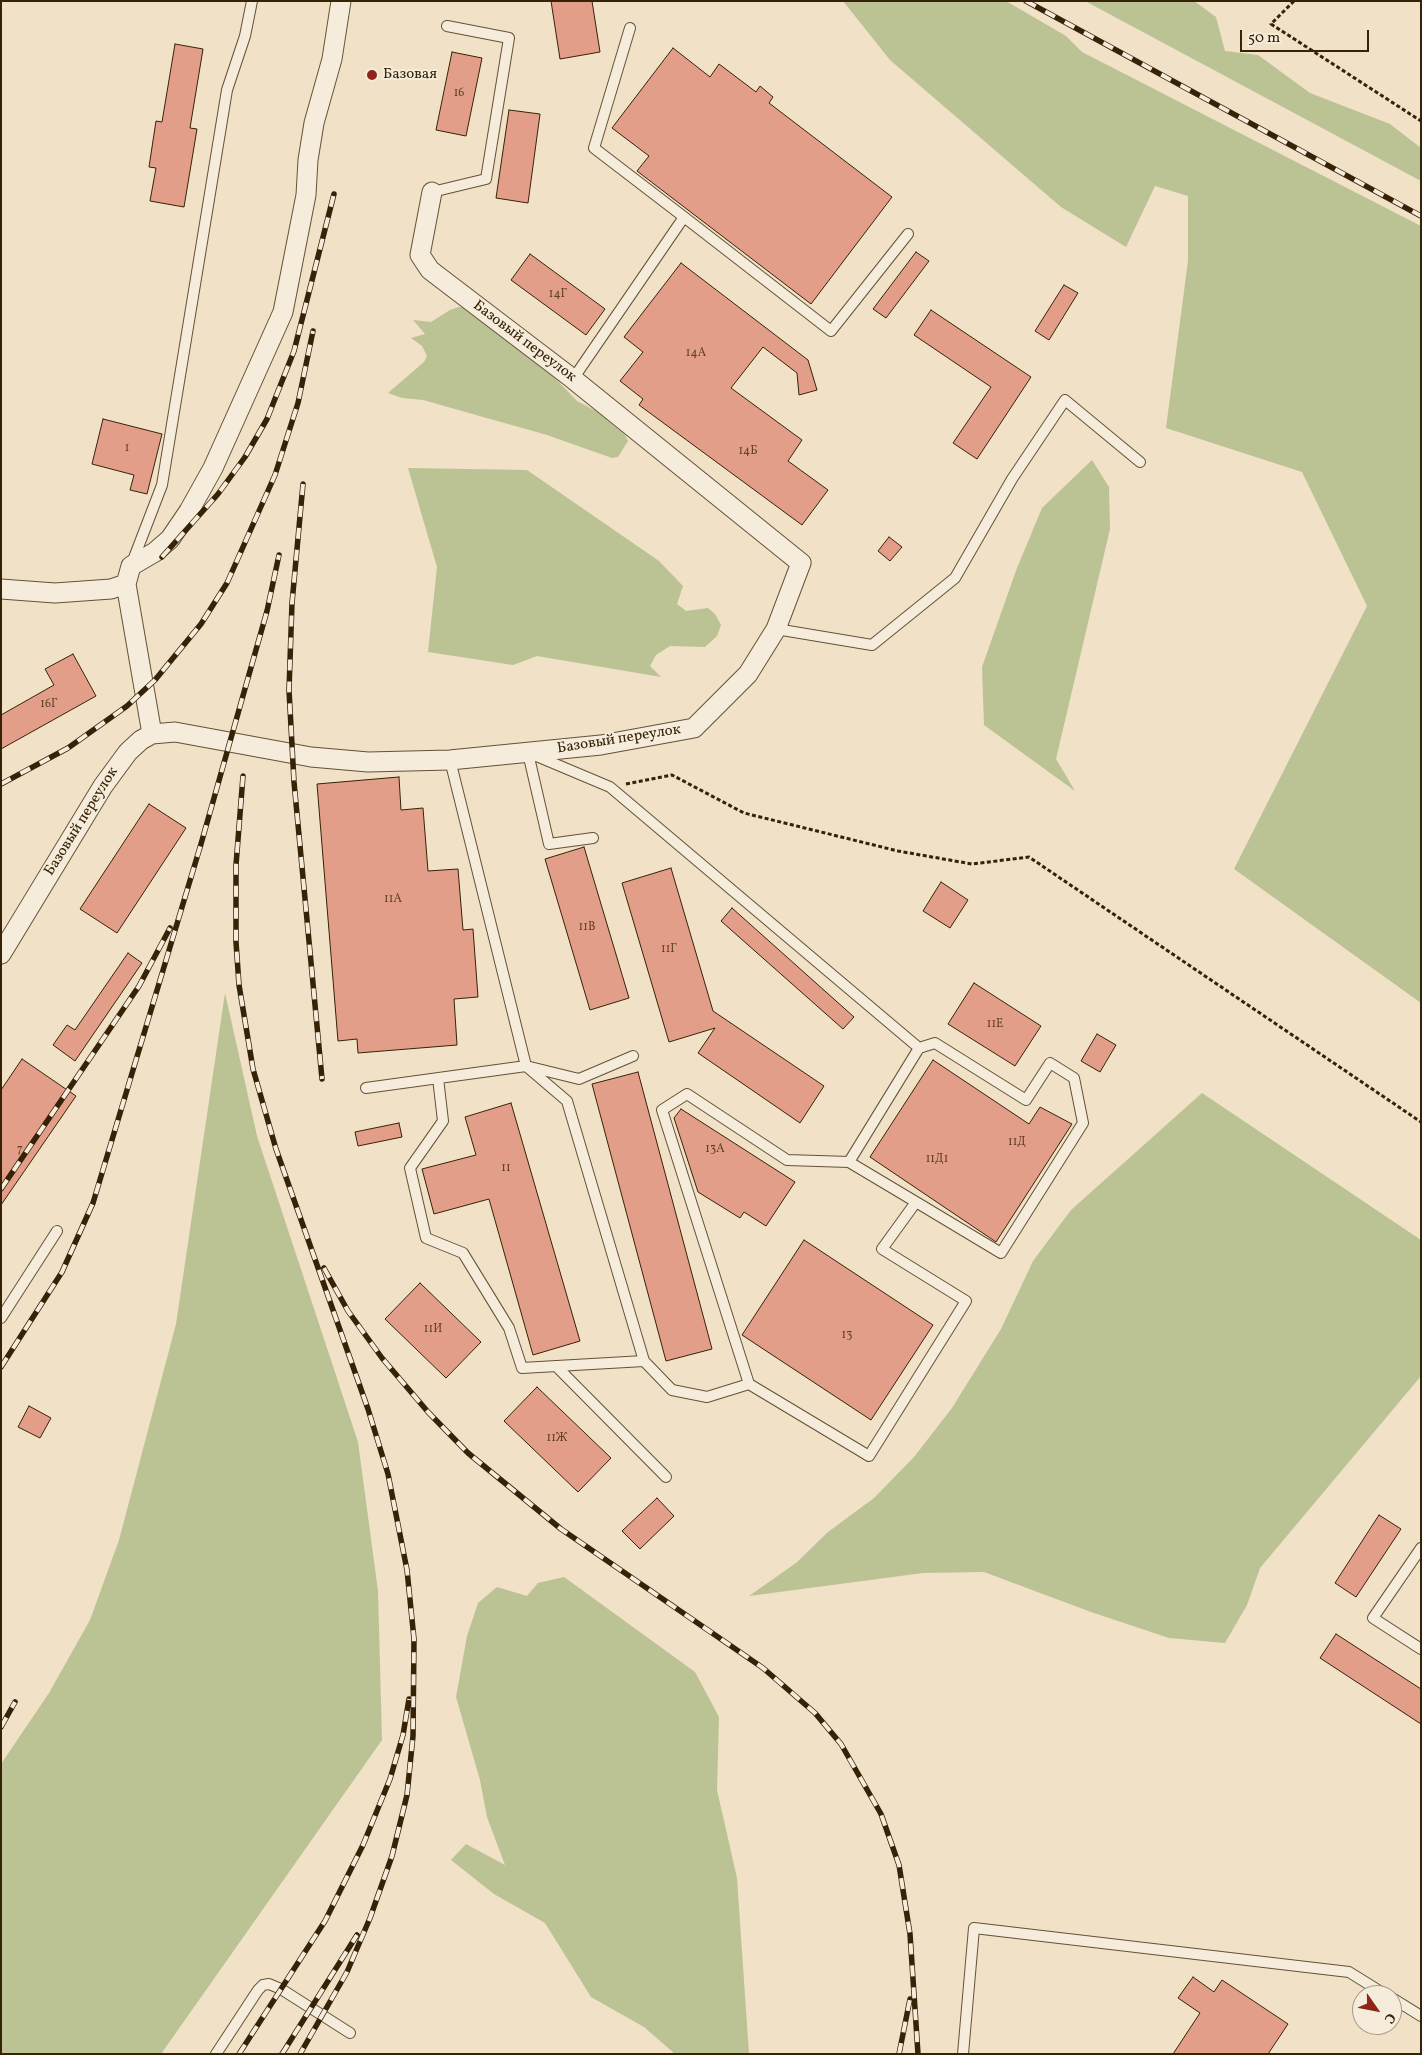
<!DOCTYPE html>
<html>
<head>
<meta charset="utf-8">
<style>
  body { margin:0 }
  #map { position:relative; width:1422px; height:2055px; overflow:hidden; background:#f0e1c7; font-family:Vollkorn,serif }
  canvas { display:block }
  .frame { position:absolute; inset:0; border:2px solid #362206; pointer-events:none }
  .north { position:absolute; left:1352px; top:1985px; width:50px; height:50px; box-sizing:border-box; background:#f5ecdb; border:1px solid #a99b86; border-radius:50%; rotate:123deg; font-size:14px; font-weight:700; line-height:20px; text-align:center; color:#362206 }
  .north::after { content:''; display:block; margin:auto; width:18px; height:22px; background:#8f2418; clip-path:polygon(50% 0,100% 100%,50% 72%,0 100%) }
  .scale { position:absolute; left:1240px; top:30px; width:129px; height:22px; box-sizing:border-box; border:2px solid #362206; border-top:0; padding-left:6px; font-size:15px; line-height:18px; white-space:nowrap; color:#362206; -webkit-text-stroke:4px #f5ecdb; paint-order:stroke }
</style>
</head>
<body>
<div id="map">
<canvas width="1422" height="2055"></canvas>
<div class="frame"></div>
<div class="north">С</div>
<div class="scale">50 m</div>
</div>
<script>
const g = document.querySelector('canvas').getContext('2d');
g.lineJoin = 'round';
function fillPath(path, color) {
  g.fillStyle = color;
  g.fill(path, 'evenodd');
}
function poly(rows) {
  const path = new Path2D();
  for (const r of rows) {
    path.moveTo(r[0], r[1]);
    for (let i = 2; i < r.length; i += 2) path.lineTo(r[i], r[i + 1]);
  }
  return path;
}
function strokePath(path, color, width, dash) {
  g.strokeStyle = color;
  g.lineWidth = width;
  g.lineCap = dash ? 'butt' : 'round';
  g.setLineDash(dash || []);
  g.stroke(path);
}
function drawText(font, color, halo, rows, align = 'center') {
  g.font = font + ' Vollkorn,serif';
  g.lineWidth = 4;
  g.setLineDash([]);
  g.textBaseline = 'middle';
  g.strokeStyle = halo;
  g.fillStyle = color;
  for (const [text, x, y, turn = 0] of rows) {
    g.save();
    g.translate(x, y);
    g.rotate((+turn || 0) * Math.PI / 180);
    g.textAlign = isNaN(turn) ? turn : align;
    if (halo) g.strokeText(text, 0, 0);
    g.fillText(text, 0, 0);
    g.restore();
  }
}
const green = poly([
  [843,1,1006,1,1066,36,1082,52,1421,226,1421,1003,1234,869,1367,606,1302,472,1166,428,1188,261,1188,196,1155,186,1126,247,1061,207,890,60],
  [1085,1,1194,1,1216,17,1225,51,1258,55,1310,93,1390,124,1421,148,1421,181],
  [459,307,467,307,554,377,577,401,596,411,625,435,628,441,618,457,612,458,547,435,423,400,402,398,388,393,424,362,427,356,422,346,411,338,425,334,413,320,431,322,450,310],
  [1092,460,1109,487,1110,529,1056,759,1075,791,984,725,982,667,1017,568,1042,508],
  [408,468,527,470,659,561,683,586,677,604,686,611,708,608,715,614,721,625,717,636,705,647,670,646,656,655,650,666,661,677,537,656,513,665,428,652,437,567],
  [225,993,257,1136,358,1442,378,1591,382,1740,161,2054,1,2054,1,1764,49,1693,90,1620,119,1540,176,1324],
  [1202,1093,1421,1240,1421,1376,1260,1568,1247,1605,1225,1643,1169,1638,1091,1612,984,1572,923,1573,749,1596,796,1563,828,1532,874,1498,914,1457,952,1408,1001,1329,1033,1261,1071,1210],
  [564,1577,695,1672,719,1717,717,1790,737,1878,749,2054,675,2054,644,2027,591,1997,545,1923,494,1894,451,1860,466,1844,505,1865,487,1817,480,1780,456,1697,467,1636,478,1603,497,1587,527,1596,538,1583]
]);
const building = poly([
  [551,1,592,1,600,52,560,59,551,1],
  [175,44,203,49,190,128,197,129,184,207,150,201,156,168,149,167,156,121,162,122,175,44],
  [673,48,710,77,719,64,756,92,760,86,773,97,769,103,892,197,811,304,637,171,649,156,612,128,673,48],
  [452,52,482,58,466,136,436,130,452,52],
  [509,110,540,114,528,203,496,198,509,110],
  [916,252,929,261,886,318,873,309,916,252],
  [530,254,605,309,586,335,511,280,530,254],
  [681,263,808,360,817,390,799,395,797,373,763,347,731,388,802,440,788,461,828,490,802,525,639,405,643,399,620,381,643,352,624,337,681,263],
  [1064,285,1078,293,1049,340,1035,331,1064,285],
  [931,310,1031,377,977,459,953,443,991,387,914,335,931,310],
  [103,419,162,434,147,494,130,490,134,475,92,464,103,419],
  [889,537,902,547,890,561,878,551,889,537],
  [73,654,96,696,1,749,1,715,54,685,45,669,73,654],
  [399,777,401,810,423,808,428,871,458,869,463,930,473,929,478,997,454,999,457,1045,358,1053,357,1039,338,1041,317,784,399,777],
  [149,804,186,828,117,933,80,909,149,804],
  [584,847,629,998,590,1010,545,859,584,847],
  [671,868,713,1011,824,1086,800,1123,698,1053,715,1028,669,1042,622,883,671,868],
  [941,882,968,900,950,928,923,911,941,882],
  [732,908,854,1017,843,1029,721,921,732,908],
  [128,953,142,963,75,1061,53,1045,67,1025,75,1030,128,953],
  [974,983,1041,1026,1015,1066,948,1024,974,983],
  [1097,1034,1116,1045,1100,1072,1081,1061,1097,1034],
  [22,1059,76,1096,1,1205,1,1090,22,1059],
  [933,1060,1029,1124,1040,1107,1072,1124,996,1242,870,1157,933,1060],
  [638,1072,712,1349,666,1361,592,1084,638,1072],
  [511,1103,580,1341,533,1355,489,1199,434,1214,422,1169,476,1155,465,1117,511,1103],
  [681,1109,795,1182,766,1226,744,1212,740,1218,698,1192,674,1118,681,1109],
  [399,1123,402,1137,358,1146,355,1132,399,1123],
  [804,1240,933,1325,871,1420,742,1335,804,1240],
  [420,1283,481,1342,446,1378,385,1319,420,1283],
  [537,1387,611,1458,578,1492,504,1421,537,1387],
  [29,1406,51,1418,40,1438,18,1427,29,1406],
  [657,1498,674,1516,640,1549,622,1531,657,1498],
  [1379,1515,1401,1529,1356,1597,1335,1583,1379,1515],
  [1336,1634,1421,1689,1421,1724,1320,1658,1336,1634],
  [1193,1977,1214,1992,1222,1980,1288,2024,1268,2054,1173,2054,1200,2013,1178,1998,1193,1977]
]);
const path = poly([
  [1294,1,1271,24,1421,121],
  [626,784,672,775,744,813,898,851,972,864,1029,857,1421,1122]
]);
const service = poly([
  [630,28,594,148,684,217],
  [432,192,486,179,509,38,447,26],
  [573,379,684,217,831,331,908,234],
  [132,563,162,485,227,90,245,36,252,1],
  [776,629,872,645,955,578,1012,479,1065,400,1140,462],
  [528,753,549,844,593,838],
  [534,755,610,787,919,1048,849,1162],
  [438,1078,443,1121,410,1168,426,1238,463,1253,509,1328,522,1368,644,1361,567,1101,526,1066,450,760],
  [366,1088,526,1066,579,1079,633,1056],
  [916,1202,1001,1253,1083,1123,1074,1078,1050,1063,1026,1100,935,1043,919,1048],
  [1,1318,57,1231],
  [644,1361,672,1390,707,1397,749,1384,869,1456,966,1301,882,1249,916,1202,849,1162,787,1160,687,1094,662,1110,749,1384],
  [556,1366,666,1477],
  [1421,1548,1373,1618,1421,1649],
  [1392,1998,1421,2016],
  [216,2054,258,1990,263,1985,269,1984,281,1989,350,2033],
  [963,2054,974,1928,1349,1972,1386,1995]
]);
const minor = poly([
  [1,589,55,593,111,589,126,584],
  [152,734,126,584,131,566,155,552,170,539,189,511,213,468,283,312,306,195,308,160,314,123,332,59,341,1],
  [1,954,103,786,128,752,141,740,152,734,175,732,311,757,368,762,450,760,601,745,694,728,748,674,776,629,801,563,573,379,430,270,420,255,432,192]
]);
const rail = poly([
  [1026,1,1421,216],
  [303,484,292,603,289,690,294,782,322,1079],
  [162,557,218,494,245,457,267,419,294,351,334,194],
  [243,776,236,865,236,942,239,985,253,1069,276,1149,368,1409,388,1474,407,1570,414,1639,413,1736,407,1795,392,1856,370,1918,347,1972,300,2054],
  [1,784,68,748,127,706,155,680,201,624,227,583,275,475,298,403,313,331],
  [1,1189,139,986,170,928],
  [324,1268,348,1311,382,1358,428,1412,468,1453,561,1529,763,1668,815,1713,841,1744,881,1814,899,1865,910,1934,918,2054],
  [1,1367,62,1272,93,1203,201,844,267,611,279,555],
  [1,1727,15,1702],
  [239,2054,325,1921,363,1845,390,1779,403,1735,409,1699],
  [282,2054,357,1935],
  [899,2054,910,1999]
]);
const markers = [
  [372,75,6,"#8f2418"]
];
const numberNames = [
  ["16",459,94],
  ["14Г",558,295],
  ["14А",696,354],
  ["1",127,449],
  ["14Б",748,452],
  ["16Г",49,705],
  ["11А",393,900],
  ["11В",587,928],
  ["11Г",669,950],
  ["11Е",995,1025],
  ["11Д",1017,1143],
  ["7",20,1150],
  ["13А",715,1150],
  ["11Д1",937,1160],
  ["11",506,1169],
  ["11И",433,1330],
  ["13",847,1336],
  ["11Ж",557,1439]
];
const poiNames = [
  ["Базовая",383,75]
];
const streetNames = [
  ["Базовый переулок",524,342,37],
  ["Базовый переулок",619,740,-9],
  ["Базовый переулок",82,822,-58]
];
fillPath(green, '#bbc294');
fillPath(building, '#e39e89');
strokePath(building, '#362206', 1);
strokePath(service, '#645236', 12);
strokePath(minor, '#645236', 21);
strokePath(path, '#362206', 3, [4, 2.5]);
strokePath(service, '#f5ecdb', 10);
strokePath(minor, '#f5ecdb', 19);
strokePath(rail, '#362206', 5.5);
strokePath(rail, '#f5ecdb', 4, [11]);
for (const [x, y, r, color] of markers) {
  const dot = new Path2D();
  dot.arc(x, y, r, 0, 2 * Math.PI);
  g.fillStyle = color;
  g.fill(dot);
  strokePath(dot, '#f5ecdb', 2);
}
drawText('12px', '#614127', null, numberNames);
drawText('15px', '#362206', '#f5ecdb', poiNames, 'left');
drawText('15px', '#362206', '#f5ecdb', streetNames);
</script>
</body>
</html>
